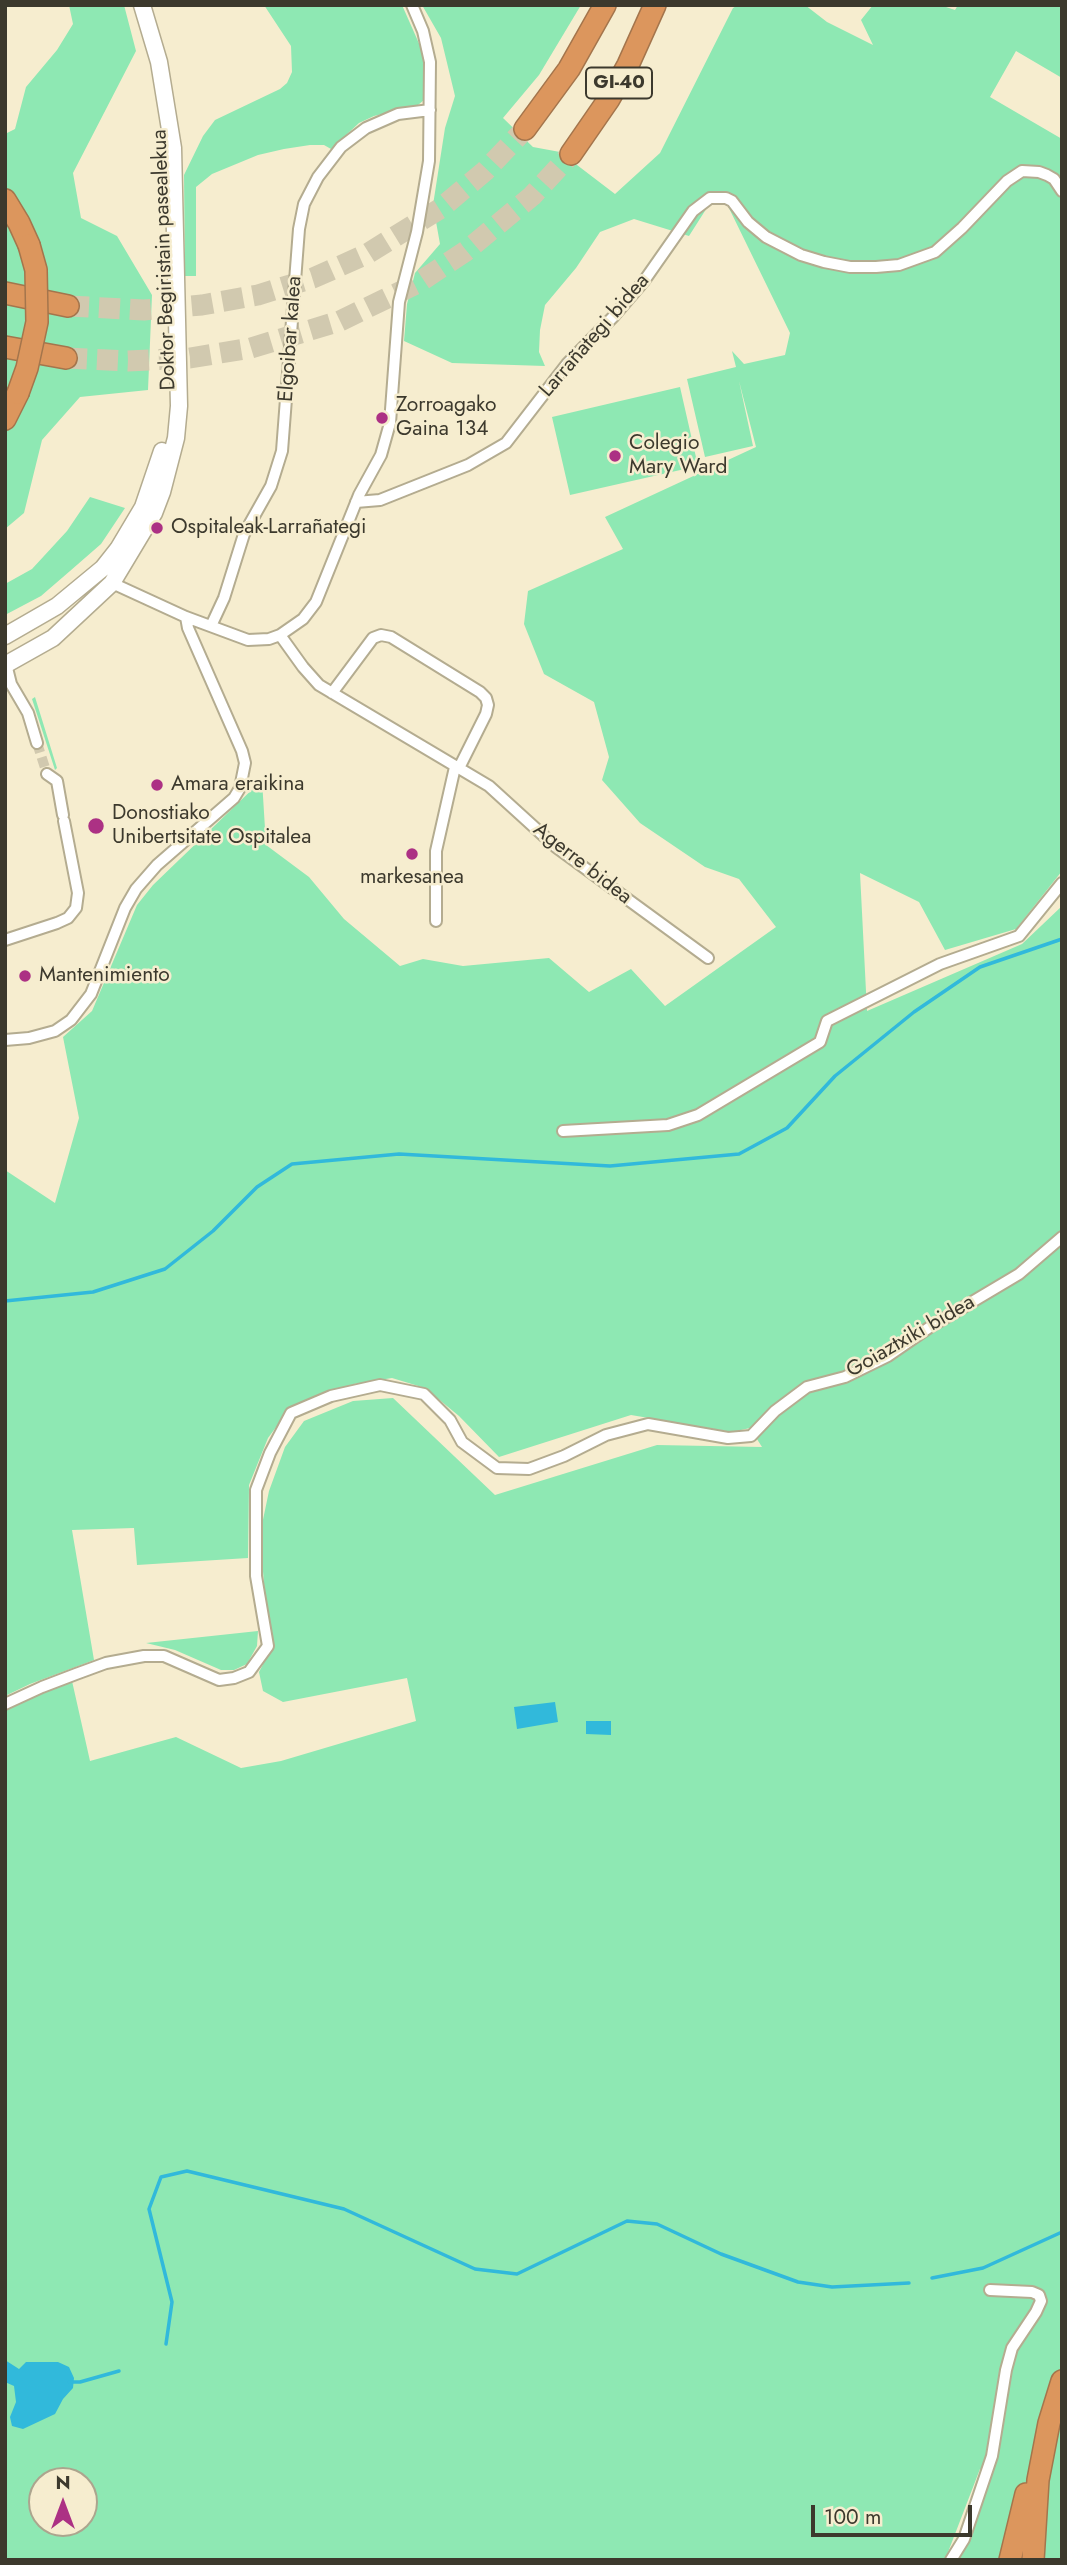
<!DOCTYPE html>
<html>
<head>
<meta charset="utf-8">
<style>
  body { margin:0 }
  #map { position:relative; width:1067px; height:2565px; overflow:hidden; background:#f6edcf; font-family:Jost,sans-serif }
  canvas { display:block }
  .frame { position:absolute; inset:0; border:7px solid #3c392d; pointer-events:none }
  .north { position:absolute; left:28px; top:2467px; width:70px; height:70px; box-sizing:border-box; background:#f6edcf; border:2px solid #aca58e; border-radius:50%; rotate:0deg; font-size:19px; font-weight:700; line-height:28px; text-align:center; color:#3c392d }
  .north::after { content:''; display:block; margin:auto; width:24px; height:32px; background:#ac3184; clip-path:polygon(50% 0,100% 100%,50% 72%,0 100%) }
  .scale { position:absolute; left:811px; top:2505px; width:161px; height:32px; box-sizing:border-box; border:4px solid #3c392d; border-top:0; padding-left:9px; font-size:21px; line-height:24px; white-space:nowrap; color:#3c392d; -webkit-text-stroke:5px #f6edcf; paint-order:stroke }
</style>
</head>
<body>
<div id="map">
<canvas width="1067" height="2565"></canvas>
<div class="frame"></div>
<div class="north">N</div>
<div class="scale">100 m</div>
</div>
<script>
const g = document.querySelector('canvas').getContext('2d');
g.lineJoin = 'round';
function fillPath(path, color) {
  g.fillStyle = color;
  g.fill(path, 'evenodd');
}
function poly(rows) {
  const path = new Path2D();
  for (const r of rows) {
    path.moveTo(r[0], r[1]);
    for (let i = 2; i < r.length; i += 2) path.lineTo(r[i], r[i + 1]);
  }
  return path;
}
function strokePath(path, color, width, dash) {
  g.strokeStyle = color;
  g.lineWidth = width;
  g.lineCap = dash ? 'butt' : 'round';
  g.setLineDash(dash || []);
  g.stroke(path);
}
function drawText(font, color, halo, rows, align = 'center') {
  g.font = font + ' Jost,sans-serif';
  g.lineWidth = 5;
  g.setLineDash([]);
  g.textBaseline = 'middle';
  g.strokeStyle = halo;
  g.fillStyle = color;
  for (const [text, x, y, turn = 0] of rows) {
    g.save();
    g.translate(x, y);
    g.rotate((+turn || 0) * Math.PI / 180);
    g.textAlign = isNaN(turn) ? turn : align;
    if (halo) g.strokeText(text, 0, 0);
    g.fillText(text, 0, 0);
    g.restore();
  }
}
const green = poly([
  [69,5,124,5,136,51,73,173,81,218,117,236,152,295,148,390,80,397,42,440,24,513,5,529,5,134,15,129,26,87,57,50,73,24],
  [264,5,402,5,421,48,424,66,424,100,418,105,374,116,359,123,331,149,324,145,310,145,284,149,258,155,212,174,196,187,196,276,185,276,184,175,203,136,215,120,280,89,287,83,292,72,291,46],
  [422,5,581,5,539,75,503,118,533,147,560,152,615,194,660,153,733,8,738,5,805,5,827,22,873,45,861,20,873,5,940,5,955,10,958,5,1062,5,1062,78,1016,51,990,97,1062,139,1062,871,1016,929,945,950,919,902,860,873,867,1011,1022,944,1062,906,1062,2560,956,2560,989,2473,980,2469,945,2560,5,2560,5,1708,72,1681,90,1761,176,1737,241,1768,281,1761,416,1721,407,1678,283,1702,263,1691,259,1672,272,1647,265,1596,260,1534,269,1491,285,1447,304,1421,353,1401,393,1398,495,1495,657,1445,762,1447,750,1428,732,1432,631,1415,499,1457,459,1416,425,1388,392,1378,354,1384,291,1407,268,1438,249,1485,248,1558,137,1565,134,1528,72,1530,94,1660,30,1684,5,1696,5,1170,55,1203,79,1118,63,1037,92,1011,137,905,153,885,262,780,266,845,309,877,344,919,400,966,423,959,463,966,549,958,589,992,631,969,665,1006,776,927,739,879,705,867,640,823,602,780,609,757,594,702,544,674,524,624,528,591,623,549,605,517,756,447,739,381,753,446,705,457,687,379,736,367,732,351,744,364,785,355,790,333,726,202,710,203,689,236,634,219,600,232,576,268,545,305,540,330,539,352,545,366,452,363,404,341,407,304,415,273,440,244,433,205,445,128,455,96,441,38],
  [42,2481,84,2481,84,2523,42,2523],
  [680,387,698,466,570,495,552,417],
  [90,497,125,508,101,544,70,571,41,596,5,615,5,584,32,569,67,531],
  [35,697,57,768,55,770,32,699],
  [258,1631,257,1646,247,1664,234,1670,221,1670,175,1650,146,1643]
]);
const water = poly([
  [555,1702,558,1722,517,1729,514,1707],
  [586,1721,611,1721,611,1735,586,1734],
  [5,2360,19,2369,26,2362,58,2362,69,2367,74,2378,73,2388,63,2399,55,2414,23,2429,12,2426,10,2417,16,2402,14,2386,5,2382]
]);
const stream = poly([
  [5,1301,93,1292,165,1269,213,1231,257,1187,292,1164,399,1154,610,1166,739,1154,787,1128,835,1076,914,1012,980,967,1062,939],
  [932,2278,983,2268,1062,2232],
  [166,2344,172,2302,149,2209,161,2177,187,2171,344,2209,475,2269,517,2274,627,2221,657,2224,721,2254,798,2282,832,2287,909,2283],
  [69,2382,80,2382,119,2371]
]);
const streetTunnel = poly([
  [37,743,47,774]
]);
const highwayTunnel = poly([
  [68,306,144,310,202,305,258,295,313,278,367,254,441,208,485,171,525,129],
  [66,358,128,361,190,358,251,348,340,321,418,283,466,251,532,196,571,154]
]);
const street = poly([
  [356,502,380,500,468,465,506,443,567,364,614,316,644,281,693,211,710,198,726,198,732,201,748,222,766,237,801,255,824,262,850,267,876,267,899,265,935,252,962,228,1007,181,1022,171,1039,172,1047,175,1054,179,1062,191],
  [112,583,186,617,248,640,269,639,280,635,303,619,316,602,359,495,381,455,390,423,399,302,417,232,429,161,430,62,423,31,412,5],
  [211,626,224,598,244,534,271,486,282,451,299,229,304,204,318,177,341,147,366,128,398,114,430,110],
  [280,635,303,667,319,685,489,786,556,847,708,958],
  [6,664,11,684,28,713,37,743],
  [332,693,373,638,381,635,391,637,480,692,486,698,488,705,486,714,459,768],
  [47,774,57,781,63,815],
  [436,921,436,851,455,767],
  [5,940,57,923,68,918,76,908,78,893,64,821],
  [5,1040,29,1038,55,1031,71,1020,91,994,125,908,136,889,157,865,234,798,240,788,245,763,242,751,188,628,186,617],
  [563,1131,668,1125,698,1115,820,1042,827,1021,940,964,1019,936,1062,883],
  [5,1704,42,1687,76,1674,106,1663,144,1656,164,1656,219,1680,234,1678,249,1672,268,1646,256,1576,256,1490,270,1453,291,1413,331,1396,380,1385,424,1394,450,1420,462,1442,497,1468,529,1469,564,1456,606,1435,648,1424,728,1438,751,1436,775,1411,807,1387,845,1377,888,1356,930,1327,1019,1274,1062,1237],
  [951,2560,964,2539,992,2456,1006,2370,1012,2348,1036,2312,1041,2301,1039,2295,1032,2292,990,2290]
]);
const secondary = poly([
  [5,636,57,606,103,568,118,549,143,507,162,451],
  [5,665,53,638,112,583,154,513,162,492,176,438,179,406,173,148,159,62,142,5]
]);
const highway = poly([
  [525,129,569,69,605,5],
  [571,154,609,99,628,65,655,5],
  [5,200,19,223,29,245],
  [5,293,68,306],
  [5,347,66,358],
  [5,419,18,393],
  [1010,2560,1026,2494],
  [1033,2560,1038,2480,1049,2423,1062,2381]
]);
const highwayBridge = poly([
  [18,393,27,368,37,322,36,270,29,245]
]);
const markers = [
  [382,418,7,"#ac3184"],
  [615,456,7,"#ac3184"],
  [157,528,7,"#ac3184"],
  [157,785,7,"#ac3184"],
  [96,826,9,"#ac3184"],
  [412,854,7,"#ac3184"],
  [25,976,7,"#ac3184"]
];
const shields = [
  [619,83,66]
];
const shieldNames = [
  ["GI-40",619,83]
];
const streetNames = [
  ["Doktor Begiristain pasealekua",165,260,-92],
  ["Larrañategi bidea",595,336,-49],
  ["Elgoibar kalea",291,339,-86],
  ["Agerre bidea",582,864,38],
  ["Goiaztxiki bidea",911,1337,-30]
];
const poiNames = [
  ["Zorroagako",396,406],
  ["Gaina 134",396,430],
  ["Colegio",629,444],
  ["Mary Ward",629,468],
  ["Ospitaleak-Larrañategi",171,528],
  ["Amara eraikina",171,785],
  ["Donostiako",112,814],
  ["Unibertsitate Ospitalea",112,838],
  ["markesanea",412,878,"center"],
  ["Mantenimiento",39,976]
];
fillPath(green, '#8ee8b3');
fillPath(water, '#31b9db');
strokePath(stream, '#31b9db', 3.5);
strokePath(streetTunnel, '#d1c9af', 10, [10, 5]);
strokePath(highwayTunnel, '#d1c9af', 21, [21, 10]);
strokePath(street, '#b4ac90', 14);
strokePath(secondary, '#b4ac90', 19);
strokePath(highway, '#a4754c', 24);
strokePath(street, '#fff', 10);
strokePath(secondary, '#fff', 16);
strokePath(highway, '#dc965d', 21);
strokePath(highwayBridge, '#a4754c', 24, []);
strokePath(highwayBridge, '#dc965d', 21);
for (const [x, y, r, color] of markers) {
  const dot = new Path2D();
  dot.arc(x, y, r, 0, 2 * Math.PI);
  g.fillStyle = color;
  g.fill(dot);
  strokePath(dot, '#f6edcf', 2.5);
}
for (const [x, y, w] of shields) {
  const box = new Path2D();
  box.roundRect(x - w / 2, y - 15.5, w, 31, 5);
  g.fillStyle = '#f6edcf';
  g.fill(box);
  strokePath(box, '#3c392d', 2);
}
drawText('bold 19px', '#3c392d', null, shieldNames);
drawText('21px', '#3c392d', '#f6edcf', streetNames);
drawText('21px', '#3c392d', '#f6edcf', poiNames, 'left');
</script>
</body>
</html>
